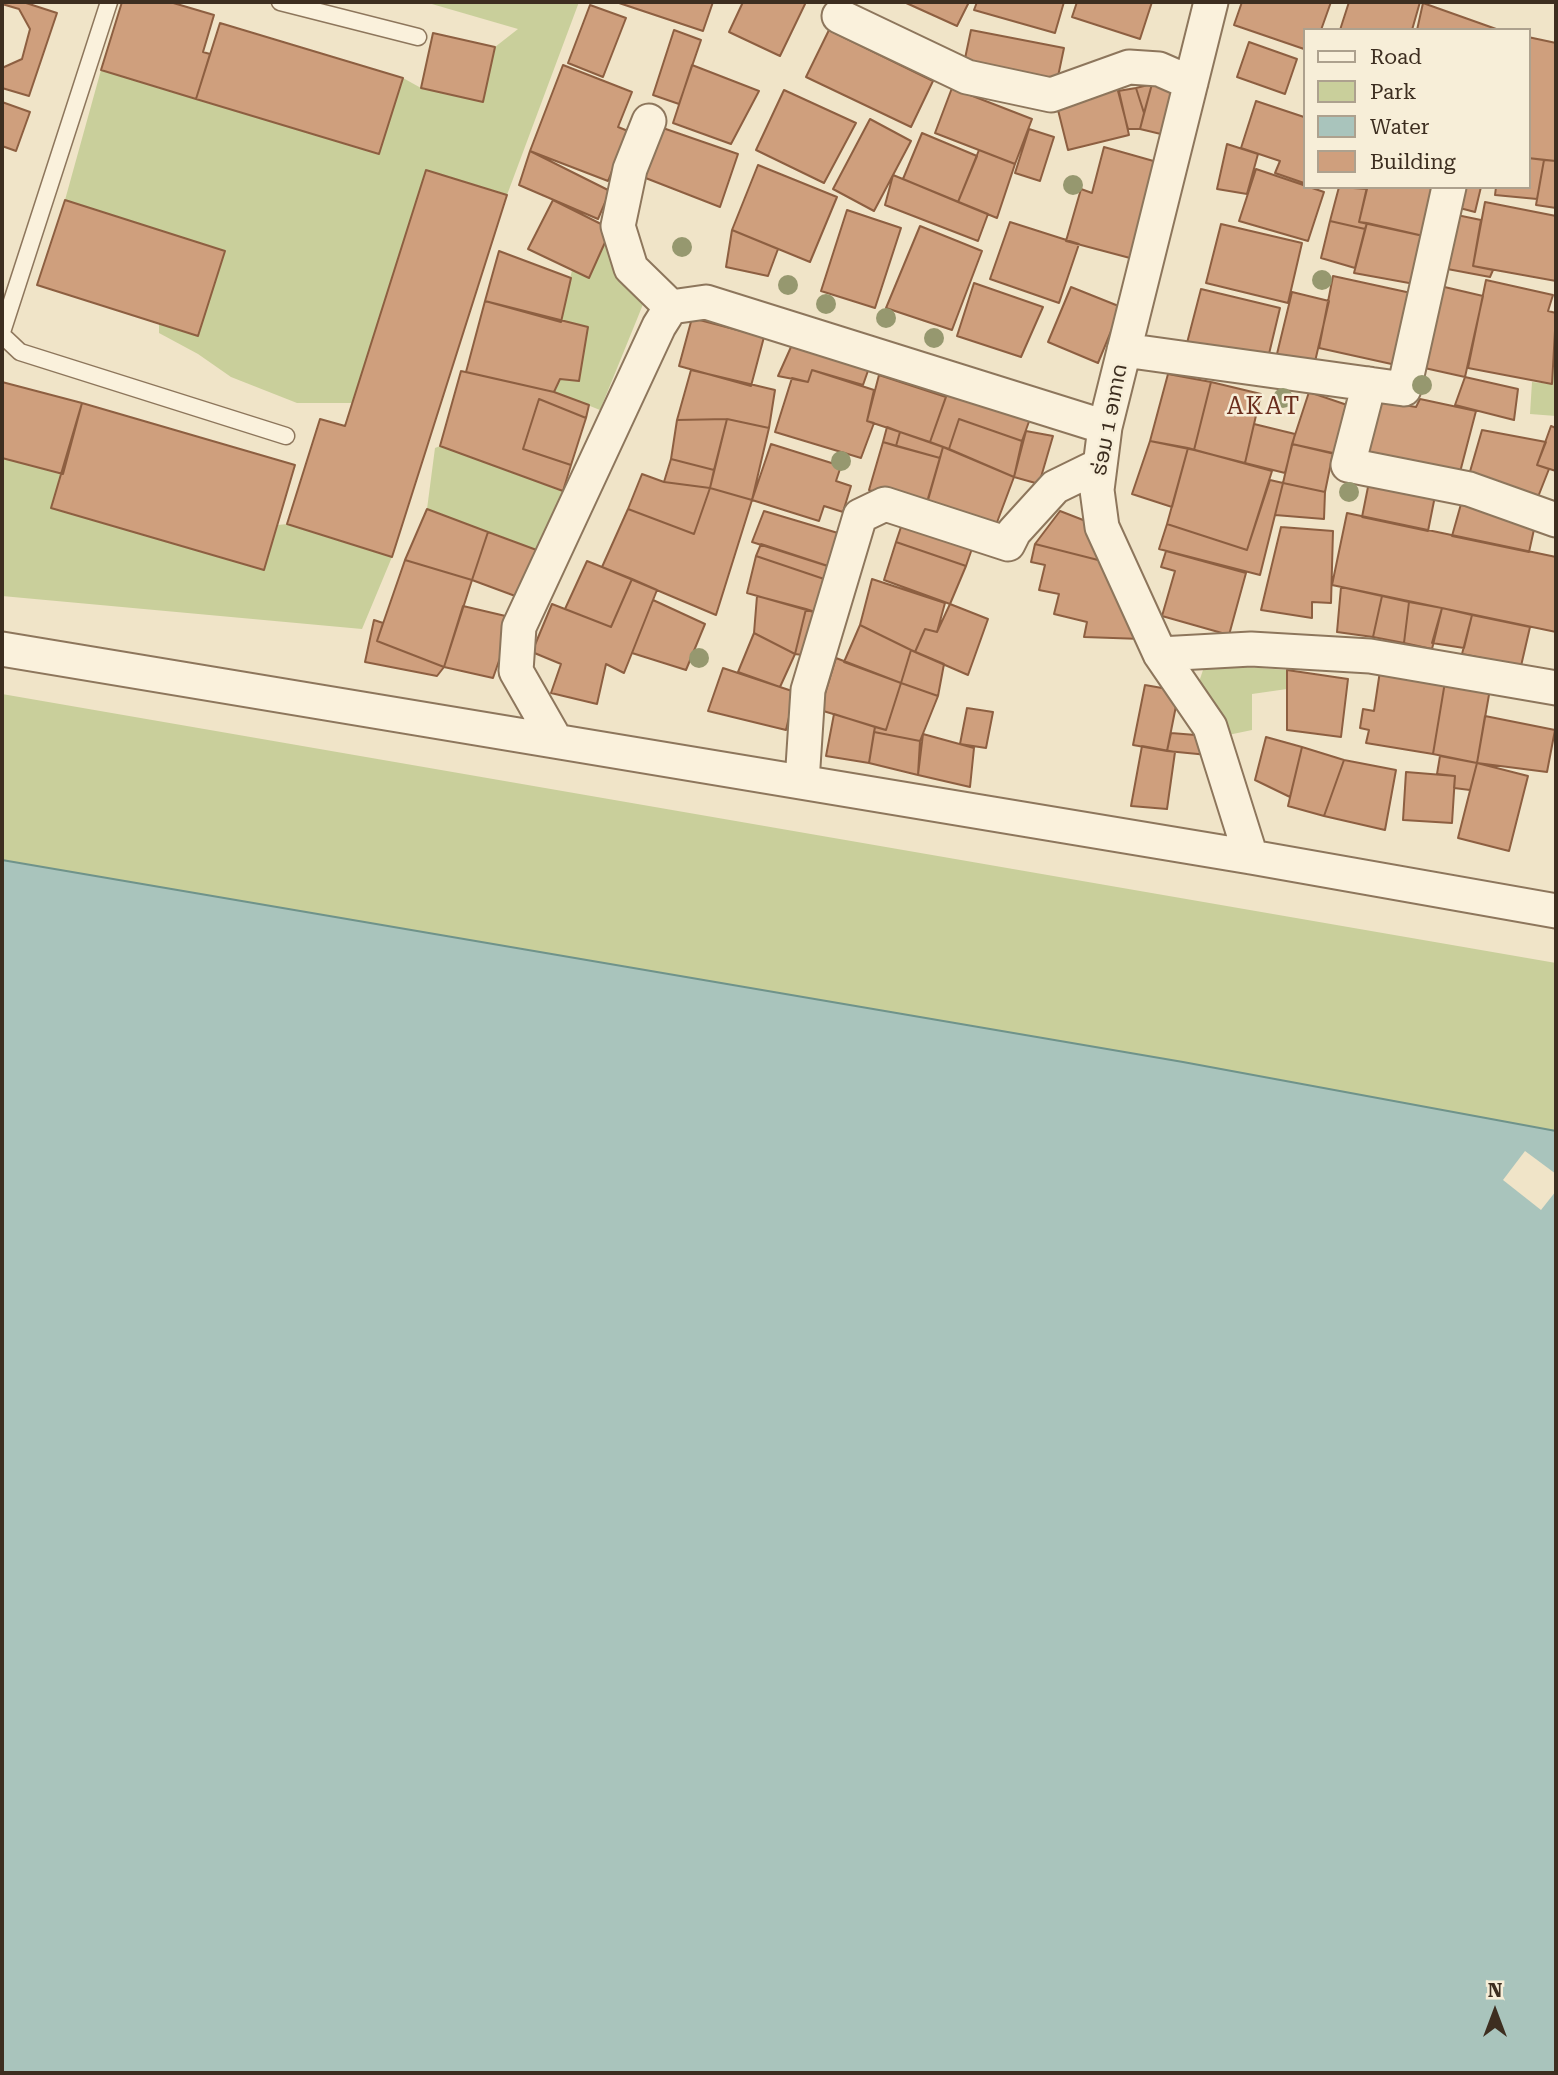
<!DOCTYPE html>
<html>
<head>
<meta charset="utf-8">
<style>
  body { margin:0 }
  #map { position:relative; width:1558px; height:2075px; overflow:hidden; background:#f0e4c8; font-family:"Roboto Serif",serif }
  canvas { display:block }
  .frame { position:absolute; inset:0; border:4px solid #3d2e20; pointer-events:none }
  .legend { position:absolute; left:1303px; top:28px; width:228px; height:161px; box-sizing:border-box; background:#f7eed8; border:2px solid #ada18e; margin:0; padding:9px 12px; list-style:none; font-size:21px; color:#3d2e20 }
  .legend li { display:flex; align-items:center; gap:14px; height:35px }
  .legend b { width:35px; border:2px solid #ada18e }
  .north { position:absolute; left:1460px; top:1977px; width:70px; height:70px; -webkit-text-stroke:5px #f7eed8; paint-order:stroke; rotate:0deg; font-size:19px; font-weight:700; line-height:28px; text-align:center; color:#3d2e20 }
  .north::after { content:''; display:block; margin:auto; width:24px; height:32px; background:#3d2e20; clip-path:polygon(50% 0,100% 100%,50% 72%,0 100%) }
</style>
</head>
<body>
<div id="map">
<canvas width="1558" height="2075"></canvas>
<div class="frame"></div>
<ul class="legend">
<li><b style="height:9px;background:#faf1dc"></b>Road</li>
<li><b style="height:19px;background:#c9cf9b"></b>Park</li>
<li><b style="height:19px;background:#a9c4bc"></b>Water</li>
<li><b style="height:19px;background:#cf9f7d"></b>Building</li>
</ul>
<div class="north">N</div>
</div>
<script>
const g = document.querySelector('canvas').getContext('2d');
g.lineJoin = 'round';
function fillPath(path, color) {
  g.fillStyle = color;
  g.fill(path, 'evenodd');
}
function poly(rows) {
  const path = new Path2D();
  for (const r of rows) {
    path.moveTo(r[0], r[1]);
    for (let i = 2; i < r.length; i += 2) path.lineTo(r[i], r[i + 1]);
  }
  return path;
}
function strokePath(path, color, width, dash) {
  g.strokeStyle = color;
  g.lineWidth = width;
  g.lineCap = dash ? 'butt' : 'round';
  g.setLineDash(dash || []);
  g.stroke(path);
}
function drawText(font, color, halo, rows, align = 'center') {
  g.font = font + ' "Roboto Serif","Noto Sans Lao",serif';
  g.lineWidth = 5;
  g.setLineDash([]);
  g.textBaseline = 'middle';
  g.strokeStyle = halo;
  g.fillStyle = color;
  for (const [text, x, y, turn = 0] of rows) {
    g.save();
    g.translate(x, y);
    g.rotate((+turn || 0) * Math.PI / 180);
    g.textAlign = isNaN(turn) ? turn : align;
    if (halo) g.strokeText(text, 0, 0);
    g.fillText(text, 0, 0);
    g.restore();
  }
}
const green = poly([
  [425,2,579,2,507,195,426,170,352,403,297,403,231,377,198,354,159,333,159,324,225,251,65,200,101,70,379,154,403,78,421,88,483,102,495,47,518,29],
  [605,243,646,297,600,410,555,392,560,379,579,381,588,327,561,322,572,270,589,278],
  [1556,341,1556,416,1530,414,1532,382,1552,384],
  [440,446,563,491,542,552,427,509,435,448],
  [2,458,63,474,51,508,264,570,278,525,287,524,392,557,362,629,2,596],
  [1205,664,1287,670,1287,689,1252,694,1252,730,1228,735,1196,691],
  [2,694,1556,963,1556,1131,1183,1062,2,860]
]);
const water = poly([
  [2,860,1183,1062,1556,1131,1556,2073,2,2073,2,860]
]);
const pier = poly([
  [1525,1151,1556,1174,1556,1191,1541,1210,1503,1180]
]);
const building = poly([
  [2,2,23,2,57,13,29,96,2,88,2,2],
  [122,2,170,2,214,15,203,52,210,54,196,99,101,70,122,2],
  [616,2,713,2,703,31,616,2],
  [743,2,806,2,780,56,729,32,743,2],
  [904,2,969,2,957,26,904,2],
  [977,2,1064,2,1055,33,974,10,977,2],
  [1077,2,1152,2,1140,39,1072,17,1077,2],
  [1242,2,1331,2,1321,30,1304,30,1304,49,1234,25,1242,2],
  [1349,2,1420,2,1412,30,1340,30,1349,2],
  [1423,3,1499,30,1417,30,1423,3],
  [2,4,19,9,30,29,22,59,2,68,2,4],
  [590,5,626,18,603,77,568,63,590,5],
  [220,23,403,78,379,154,196,99,220,23],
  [674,30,701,40,679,104,653,95,674,30],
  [829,30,933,81,911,127,806,77,829,30],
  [971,30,1064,48,1056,86,963,68,971,30],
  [433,33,495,47,483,102,421,88,433,33],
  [1528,37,1556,43,1556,161,1528,158,1528,37],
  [1249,42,1297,59,1285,94,1237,77,1249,42],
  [563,65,632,92,618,127,628,131,608,181,530,151,563,65],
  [692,65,759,91,731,144,673,123,692,65],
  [1152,84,1177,92,1165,135,1140,129,1152,84],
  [1152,84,1144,113,1136,88,1152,84],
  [1118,87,1129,135,1068,150,1056,102,1118,87],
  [952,88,1032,119,1015,164,935,133,952,88],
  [1136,88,1144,113,1140,129,1128,129,1118,91,1136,88],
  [784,90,856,123,824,183,756,150,784,90],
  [1256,101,1304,117,1304,183,1275,173,1280,161,1241,148,1256,101],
  [2,102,30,112,16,151,2,146,2,102],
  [870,119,911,141,874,211,833,189,870,119],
  [660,127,738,154,720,207,643,177,660,127],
  [1029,129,1054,137,1040,181,1015,173,1029,129],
  [922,133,977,156,958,202,903,179,922,133],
  [1227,144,1258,154,1247,194,1217,189,1227,144],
  [1104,147,1157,162,1130,258,1066,241,1081,189,1092,193,1104,147],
  [979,150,1015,164,997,218,958,202,979,150],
  [530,151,610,191,598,219,519,185,530,151],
  [1528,158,1544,160,1537,199,1495,195,1496,187,1528,187,1528,158],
  [1544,160,1556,161,1556,208,1536,205,1544,160],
  [758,165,837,197,810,262,732,230,758,165],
  [1256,169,1324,192,1308,241,1239,221,1256,169],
  [426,170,507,195,392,557,287,524,320,419,345,426,426,170],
  [893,175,988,214,978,241,885,205,893,175],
  [1339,187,1367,189,1359,222,1367,223,1365,229,1330,221,1339,187],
  [1367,187,1436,187,1428,237,1359,222,1367,187],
  [1457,187,1481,187,1475,212,1452,206,1457,187],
  [65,200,225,251,198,336,37,285,65,200],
  [553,200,611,229,589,278,528,249,553,200],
  [1485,202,1556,216,1556,281,1473,266,1485,202],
  [847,210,901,228,875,308,821,291,847,210],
  [1452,214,1481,220,1473,266,1493,270,1490,277,1442,268,1452,214],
  [1330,221,1365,229,1355,268,1321,258,1330,221],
  [1010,222,1079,244,1059,303,990,279,1010,222],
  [1367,223,1428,237,1420,285,1354,273,1367,223],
  [1221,224,1302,243,1288,303,1206,283,1221,224],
  [920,226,982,251,952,330,886,308,920,226],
  [732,230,778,249,768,276,726,267,732,230],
  [499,251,571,278,561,322,485,301,499,251],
  [1333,276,1411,293,1396,365,1319,348,1333,276],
  [1486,280,1553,295,1548,311,1556,313,1552,384,1468,368,1486,280],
  [974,283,1043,307,1021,357,957,336,974,283],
  [1436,285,1483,296,1465,377,1420,367,1436,285],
  [1071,287,1121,307,1098,363,1048,342,1071,287],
  [1201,289,1280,308,1268,358,1187,343,1201,289],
  [1292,292,1329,301,1314,366,1276,358,1292,292],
  [485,301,588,327,579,381,560,379,554,392,466,372,485,301],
  [692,318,764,337,751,386,679,366,692,318],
  [795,338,870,365,863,385,812,370,808,382,778,376,795,338],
  [691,370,775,390,769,428,727,419,677,420,691,370],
  [812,370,874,390,867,421,874,423,861,458,775,432,792,378,808,382,812,370],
  [461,371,554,392,589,405,586,418,539,399,523,449,571,465,563,491,440,446,461,371],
  [1168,374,1211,382,1194,450,1150,441,1168,374],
  [879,375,946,397,930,442,867,421,879,375],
  [1465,377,1518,389,1514,420,1455,405,1465,377],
  [2,382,82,403,63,474,2,458,2,382],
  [1211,382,1261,394,1245,463,1194,450,1211,382],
  [949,388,1031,416,1022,441,959,419,949,449,930,442,949,388],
  [1309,392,1353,407,1339,455,1292,444,1309,392],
  [539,399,586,418,571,465,523,449,539,399],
  [1420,399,1476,411,1459,476,1363,458,1380,401,1416,407,1420,399],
  [82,403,295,465,264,570,51,508,82,403],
  [727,419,769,428,752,500,710,488,727,419],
  [727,419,714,470,671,459,677,420,727,419],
  [959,419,1022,441,1014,477,949,449,959,419],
  [1254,424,1295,434,1285,473,1245,463,1254,424],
  [1551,426,1556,428,1556,471,1537,465,1551,426],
  [887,427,900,432,896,446,883,442,887,427],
  [1482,430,1546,442,1537,465,1549,469,1536,502,1469,475,1482,430],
  [1026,431,1053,436,1039,484,1014,477,1026,431],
  [900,432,943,447,940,458,896,446,900,432],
  [1150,441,1188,448,1172,507,1132,494,1150,441],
  [883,442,940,458,926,507,869,490,883,442],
  [771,444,841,466,836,481,851,486,843,512,824,506,819,521,752,500,771,444],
  [1292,444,1333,453,1325,492,1283,483,1292,444],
  [943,447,1014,477,996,525,927,502,943,447],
  [1188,448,1272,471,1247,550,1167,524,1188,448],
  [671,459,714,470,710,488,664,482,671,459],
  [642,474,664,482,710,488,694,534,628,509,642,474],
  [1270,480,1283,483,1260,575,1159,549,1167,524,1247,550,1270,480],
  [1369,482,1435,496,1428,531,1362,517,1369,482],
  [1283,483,1325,492,1324,519,1275,515,1283,483],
  [710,488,752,500,716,615,602,567,628,509,694,534,710,488],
  [1461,504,1535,525,1529,552,1452,536,1461,504],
  [427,509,488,532,472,580,405,560,427,509],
  [764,511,848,536,837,569,752,542,764,511],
  [1060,511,1096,525,1102,561,1035,544,1060,511],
  [1347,513,1556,557,1556,632,1332,585,1347,513],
  [905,515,975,540,966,566,896,542,905,515],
  [1281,527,1333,531,1331,603,1312,602,1312,618,1261,610,1281,527],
  [488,532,542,552,526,600,472,580,488,532],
  [896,542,966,566,950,604,884,580,896,542],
  [761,544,831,567,827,580,756,556,761,544],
  [1035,544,1102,561,1142,639,1084,637,1087,622,1054,614,1059,594,1039,590,1045,565,1031,562,1035,544],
  [1166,551,1246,573,1229,635,1162,616,1175,571,1161,567,1166,551],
  [756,556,827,580,824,615,747,593,756,556],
  [405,560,472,580,444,667,377,641,405,560],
  [587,561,632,579,611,627,565,609,587,561],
  [632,579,657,590,624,673,606,664,597,704,551,693,561,664,532,652,552,604,611,627,632,579],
  [872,579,945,603,937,632,925,629,915,652,860,625,872,579],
  [1341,587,1382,596,1373,637,1337,632,1341,587],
  [757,596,806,609,795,654,754,633,757,596],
  [1382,596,1409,602,1404,643,1373,637,1382,596],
  [653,600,705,624,686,670,632,653,653,600],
  [1409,602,1442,608,1432,649,1404,643,1409,602],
  [950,604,988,619,968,675,915,652,925,629,937,632,950,604],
  [463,606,514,618,493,678,444,667,463,606],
  [1442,608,1472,615,1464,648,1432,643,1442,608],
  [806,609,824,615,810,656,795,654,806,609],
  [1472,615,1530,627,1521,666,1462,654,1472,615],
  [374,620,383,623,377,641,444,667,437,676,365,662,374,620],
  [860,625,911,650,901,683,844,662,860,625],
  [754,633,795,654,780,687,738,672,754,633],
  [911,650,944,664,938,696,901,683,911,650],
  [836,658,901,683,886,730,820,710,836,658],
  [723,668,795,692,786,730,708,711,723,668],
  [1287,670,1348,679,1341,737,1287,730,1287,670],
  [1380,671,1445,682,1433,754,1366,743,1369,730,1360,728,1363,709,1374,711,1380,671],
  [1445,682,1490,689,1477,763,1433,754,1445,682],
  [901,683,938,696,920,741,874,732,875,727,886,730,901,683],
  [1145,685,1179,691,1167,751,1133,745,1145,685],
  [967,708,993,712,986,748,960,744,967,708],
  [834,714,875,727,869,763,826,756,834,714],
  [1485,716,1555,730,1547,772,1477,763,1485,716],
  [874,732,920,741,918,775,869,763,874,732],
  [1171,733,1208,736,1208,755,1167,751,1171,733],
  [923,734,974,748,970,787,918,775,923,734],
  [1266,737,1302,747,1290,797,1255,780,1266,737],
  [1142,746,1175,752,1167,809,1131,806,1142,746],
  [1302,747,1344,760,1324,816,1288,806,1302,747],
  [1440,756,1477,763,1470,790,1454,788,1455,776,1437,774,1440,756],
  [1344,760,1396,770,1385,830,1324,816,1344,760],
  [1477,763,1528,776,1509,851,1458,838,1477,763],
  [1406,772,1455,776,1452,823,1403,820,1406,772]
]);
const lane = poly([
  [280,2,418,37],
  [2,332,109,2],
  [2,335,20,352,286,436]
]);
const street = poly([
  [1211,2,1105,427,1097,490,1102,527,1160,654,1210,727,1251,857],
  [839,16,967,77,1051,95,1129,67,1159,69,1191,83],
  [649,121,630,169,618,226,631,268,671,307],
  [1124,350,1404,389,1449,187],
  [1369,384,1348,465,1469,489,1556,520],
  [2,649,1251,857,1556,911],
  [1160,654,1251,649,1370,656,1556,688],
  [556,741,516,671,519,627,659,326,671,307,706,302,1105,427],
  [802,782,808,690,860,516,885,504,1008,544,1014,532,1055,487,1100,465]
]);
const trees = [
  [1073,185],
  [682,247],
  [1322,280],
  [788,285],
  [826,304],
  [886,318],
  [934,338],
  [1422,385],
  [1283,398],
  [841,461],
  [1349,492],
  [699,658]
];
const streetNames = [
  ["ຮ່ອມ 1 ອາກາດ",1110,420,-79]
];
const quarterNames = [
  ["AKAT",1264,407]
];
fillPath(green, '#c9cf9b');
fillPath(water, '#a9c4bc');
strokePath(water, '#6f938a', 2);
fillPath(pier, '#f0e4c8');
fillPath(building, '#cf9f7d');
strokePath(building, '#8d5f41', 2);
strokePath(lane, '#8d765c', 19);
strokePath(street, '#8d765c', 37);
strokePath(lane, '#faf1dc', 16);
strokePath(street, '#faf1dc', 33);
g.fillStyle = '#96986f';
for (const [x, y] of trees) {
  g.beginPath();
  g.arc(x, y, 10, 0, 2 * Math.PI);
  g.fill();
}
drawText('21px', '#3d2e20', '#f7eed8', streetNames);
g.letterSpacing = '2px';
drawText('24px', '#6b2e1e', '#f7eed8', quarterNames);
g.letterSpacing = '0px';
</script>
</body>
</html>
